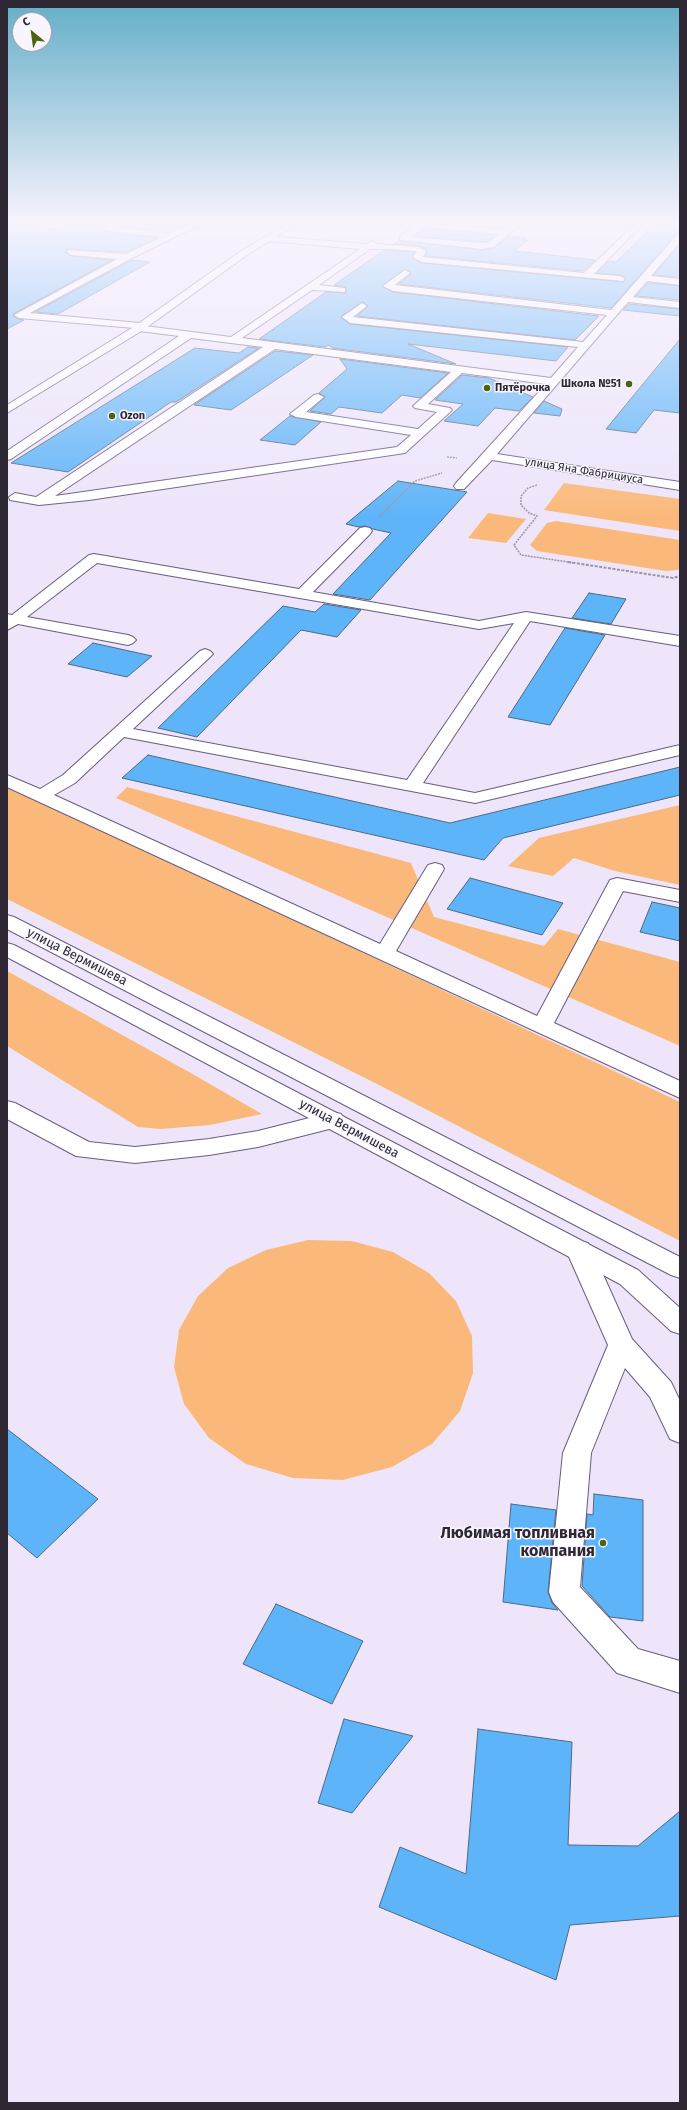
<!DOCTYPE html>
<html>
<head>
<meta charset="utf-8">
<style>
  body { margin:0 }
  #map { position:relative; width:687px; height:2110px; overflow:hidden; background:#eee5fb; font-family:"Fira Sans",sans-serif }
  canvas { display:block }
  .frame { position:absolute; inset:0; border:8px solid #2e2835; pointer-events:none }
  .north { position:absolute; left:12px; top:12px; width:40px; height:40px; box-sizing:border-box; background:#f8f5fd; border:1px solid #a7a3ad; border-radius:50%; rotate:331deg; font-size:11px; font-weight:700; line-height:16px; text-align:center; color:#2e2835 }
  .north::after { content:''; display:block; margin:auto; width:14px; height:18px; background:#4c6310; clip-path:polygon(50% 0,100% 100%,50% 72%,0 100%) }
</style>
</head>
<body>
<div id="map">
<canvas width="687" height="2110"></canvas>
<div class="frame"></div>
<div class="north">С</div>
</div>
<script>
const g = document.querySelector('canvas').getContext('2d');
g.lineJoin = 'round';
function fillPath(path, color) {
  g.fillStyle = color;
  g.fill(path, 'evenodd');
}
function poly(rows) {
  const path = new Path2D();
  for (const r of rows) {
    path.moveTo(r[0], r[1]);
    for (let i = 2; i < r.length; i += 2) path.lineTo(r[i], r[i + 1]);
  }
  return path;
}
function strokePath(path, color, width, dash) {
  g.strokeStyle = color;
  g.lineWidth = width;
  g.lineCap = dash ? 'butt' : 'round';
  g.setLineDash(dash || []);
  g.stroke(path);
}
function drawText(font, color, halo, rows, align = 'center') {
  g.font = font + ' "Fira Sans",sans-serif';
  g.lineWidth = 3;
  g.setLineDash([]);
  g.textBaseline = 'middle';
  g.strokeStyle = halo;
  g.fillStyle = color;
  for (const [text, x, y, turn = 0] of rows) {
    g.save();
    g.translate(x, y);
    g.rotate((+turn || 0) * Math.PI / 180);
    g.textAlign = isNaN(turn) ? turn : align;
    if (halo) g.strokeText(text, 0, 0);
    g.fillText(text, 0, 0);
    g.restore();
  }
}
const green = poly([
  [564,483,680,499,680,531,544,510],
  [488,513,526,519,506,543,468,538],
  [556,521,680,540,680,567,678,570,666,571,537,551,530,545,547,523],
  [7,785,680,1102,680,1241,381,1086,7,899],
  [127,787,411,863,434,917,544,946,558,929,680,962,680,1046,116,798],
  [680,805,680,885,615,871,574,858,553,876,508,866,539,838],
  [7,971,189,1072,262,1114,210,1125,161,1129,138,1127,7,1046],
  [308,1240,352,1241,393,1252,429,1273,456,1301,472,1336,473,1373,460,1411,432,1444,392,1467,343,1480,293,1478,246,1464,209,1438,184,1404,174,1367,179,1330,198,1296,228,1268,266,1250]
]);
const building = poly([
  [79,222,115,222,106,226,106,232,157,238,126,252,67,249,66,252,71,256,112,260,13,314,13,316,18,319,24,320,7,329,7,224,60,230,79,222],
  [129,222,192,222,170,231,123,227,129,222],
  [657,222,680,222,680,233,676,234,611,308,399,284,411,274,411,272,406,269,382,286,393,292,599,316,575,340,357,316,368,306,363,302,340,317,350,324,568,347,556,361,408,344,456,364,332,348,329,345,325,347,259,339,326,292,346,293,346,287,334,285,384,250,415,252,412,257,421,263,623,282,626,279,621,275,597,273,608,261,616,262,657,222],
  [424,229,463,232,495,235,487,242,414,236,424,229],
  [509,236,527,238,524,240,528,240,515,251,595,260,583,271,425,256,427,251,420,246,394,244,399,240,482,250,494,248,509,236],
  [680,244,680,277,654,275,680,244],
  [132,260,150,262,58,314,35,312,132,260],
  [648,283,680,286,680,300,636,296,648,283],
  [629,304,680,309,680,316,623,310,629,304],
  [680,339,680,413,654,410,636,433,606,429,680,339],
  [248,347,259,348,176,402,171,402,68,472,11,463,195,348,239,353,248,347],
  [275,351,313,355,231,410,194,405,275,351],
  [340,359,448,373,420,398,402,395,382,413,339,407,331,414,310,411,325,397,319,393,347,369,340,359],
  [462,375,489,378,533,397,519,411,495,408,478,426,444,421,463,404,435,400,462,375],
  [544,401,562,409,560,416,534,413,544,401],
  [290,416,321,422,295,445,260,440,290,416],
  [398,481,467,492,370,600,333,594,391,533,373,529,365,526,359,527,346,524,398,481],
  [589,593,626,599,611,624,572,618,589,593],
  [324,604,361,610,337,637,301,630,197,737,158,728,283,606,315,612,324,604],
  [565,628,605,635,550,725,508,717,565,628],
  [93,643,152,656,127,677,68,664,93,643],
  [148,755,450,823,680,767,680,795,503,838,484,860,122,778,148,755],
  [470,878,563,903,542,935,447,909,470,878],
  [652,902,680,908,680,941,640,932,652,902],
  [7,1429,98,1499,37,1558,7,1533,7,1429],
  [594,1494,643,1500,643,1621,610,1617,582,1586,587,1514,593,1515,594,1494],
  [511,1504,556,1510,548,1592,552,1603,558,1610,503,1602,511,1504],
  [276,1604,363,1641,332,1704,243,1664,276,1604],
  [344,1719,413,1736,352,1813,318,1803,344,1719],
  [478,1729,572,1742,568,1845,638,1846,680,1811,680,1916,570,1925,556,1980,379,1907,400,1847,466,1874,478,1729]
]);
const pathFar2 = poly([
  [344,225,349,222]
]);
const pathFar1 = poly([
  [447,457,457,458],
  [537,485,528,488,521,496,521,505,529,513,537,516,514,545,521,555,575,563],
  [379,517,415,481,442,473]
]);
const path = poly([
  [568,562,673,578,680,576]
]);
const minor = poly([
  [118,222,128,222,119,228,170,233,195,222,205,222,130,259,30,313,140,323,145,326,231,337,360,249,268,241,264,238,265,236,366,244,373,241,377,244,419,247,426,251,423,257,584,273,637,222,645,222,594,274,620,276,625,279,623,281,421,262,413,257,417,252,415,251,388,249,370,249,319,285,345,288,345,292,312,290,242,338,551,378,578,347,350,323,342,317,362,303,367,306,353,317,583,342,607,315,393,291,383,286,405,270,410,273,395,285,611,310,677,235,680,234,680,242,651,276,680,279,680,285,647,281,633,297,680,302,680,308,628,302,497,454,680,482,680,490,492,460,464,489,456,489,454,486,456,483,546,384,462,373,428,404,450,408,452,410,450,412,405,453,89,500,39,505,10,500,9,497,15,493,36,497,263,347,191,338,11,459,7,460,7,451,179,336,139,331,134,328,19,318,14,315,117,259,71,255,67,252,68,250,126,254,162,237,107,231,107,227,118,222],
  [275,349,451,372,413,406,415,408,437,412,418,429,306,412,324,397,318,394,314,395,290,414,296,417,411,435,397,447,55,496,275,349],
  [409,222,430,222,429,223,505,229,515,222,524,222,493,247,482,249,400,240,400,236,414,227,409,226,409,222],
  [424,227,499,234,488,243,482,243,410,237,424,227],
  [365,527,370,528,372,531,370,534,313,592,479,621,526,612,680,636,680,646,530,621,423,783,475,793,680,745,680,755,475,803,124,737,75,783,54,795,380,944,428,865,435,863,442,865,444,869,396,951,537,1016,610,880,617,878,680,890,680,902,623,891,554,1023,680,1081,680,1098,7,787,7,775,40,789,63,775,200,651,205,649,210,651,213,654,210,657,133,729,407,780,514,623,479,629,97,563,27,617,128,635,133,637,136,640,133,643,128,645,18,624,7,630,7,614,12,615,89,555,94,554,299,589,360,528,365,527],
  [7,1101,15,1103,89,1142,135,1147,209,1139,258,1131,333,1112,341,1114,345,1120,341,1126,258,1147,209,1155,135,1163,76,1156,7,1119,7,1101],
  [579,1241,588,1243,592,1250,632,1339,671,1382,680,1401,680,1443,670,1439,650,1397,625,1368,591,1453,580,1587,638,1649,680,1661,680,1693,617,1673,553,1602,549,1592,563,1453,608,1345,566,1250,570,1243,579,1241]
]);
const major = poly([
  [291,222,300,222,247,255,143,330,7,413,7,405,135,326,241,251,291,222],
  [7,915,14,917,680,1257,680,1278,671,1275,7,929,7,915],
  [7,943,14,945,638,1270,680,1308,680,1334,671,1331,620,1284,7,957,7,943]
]);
const markers = [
  [629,384,4,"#4c6310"],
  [487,388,4,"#4c6310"],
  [112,416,4,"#4c6310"],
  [603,1543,4,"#4c6310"]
];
const farPoinames = [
  ["Школа №51",621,384,"right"],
  ["Пятёрочка",495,388],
  ["Ozon",120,416]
];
const farStreetnames = [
  ["улица Яна Фабрициуса",584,471,9]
];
const streetNames = [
  ["улица Вермишева",77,957,27],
  ["улица Вермишева",349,1129,28]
];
const nearPoinames = [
  ["Любимая топливная",595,1534],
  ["компания",595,1552]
];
fillPath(green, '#fab97b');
fillPath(building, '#5eb4f8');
strokePath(building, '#4d6a82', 1);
strokePath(minor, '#6a5d7c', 2);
strokePath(major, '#6a5d7c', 2);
strokePath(pathFar2, '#9b94a6', 1, [1.5, 1]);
strokePath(pathFar1, '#9b94a6', 1.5, [2, 1]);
strokePath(path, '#9b94a6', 2, [3, 1.5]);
fillPath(minor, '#fff');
fillPath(major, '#fff');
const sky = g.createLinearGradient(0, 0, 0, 517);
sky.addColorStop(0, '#63aec8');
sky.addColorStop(0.43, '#f7f3fd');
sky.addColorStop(1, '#f7f3fd00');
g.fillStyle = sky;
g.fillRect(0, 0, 687, 517);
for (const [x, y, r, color] of markers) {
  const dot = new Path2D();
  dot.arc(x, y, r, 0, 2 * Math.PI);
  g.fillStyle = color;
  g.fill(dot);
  strokePath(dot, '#f8f5fd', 1.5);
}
drawText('bold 11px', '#2e2835', '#f8f5fd', farPoinames, 'left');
drawText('11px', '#2e2835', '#f8f5fd', farStreetnames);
drawText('13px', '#2e2835', '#f8f5fd', streetNames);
drawText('bold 16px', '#2e2835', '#f8f5fd', nearPoinames, 'right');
</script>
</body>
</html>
